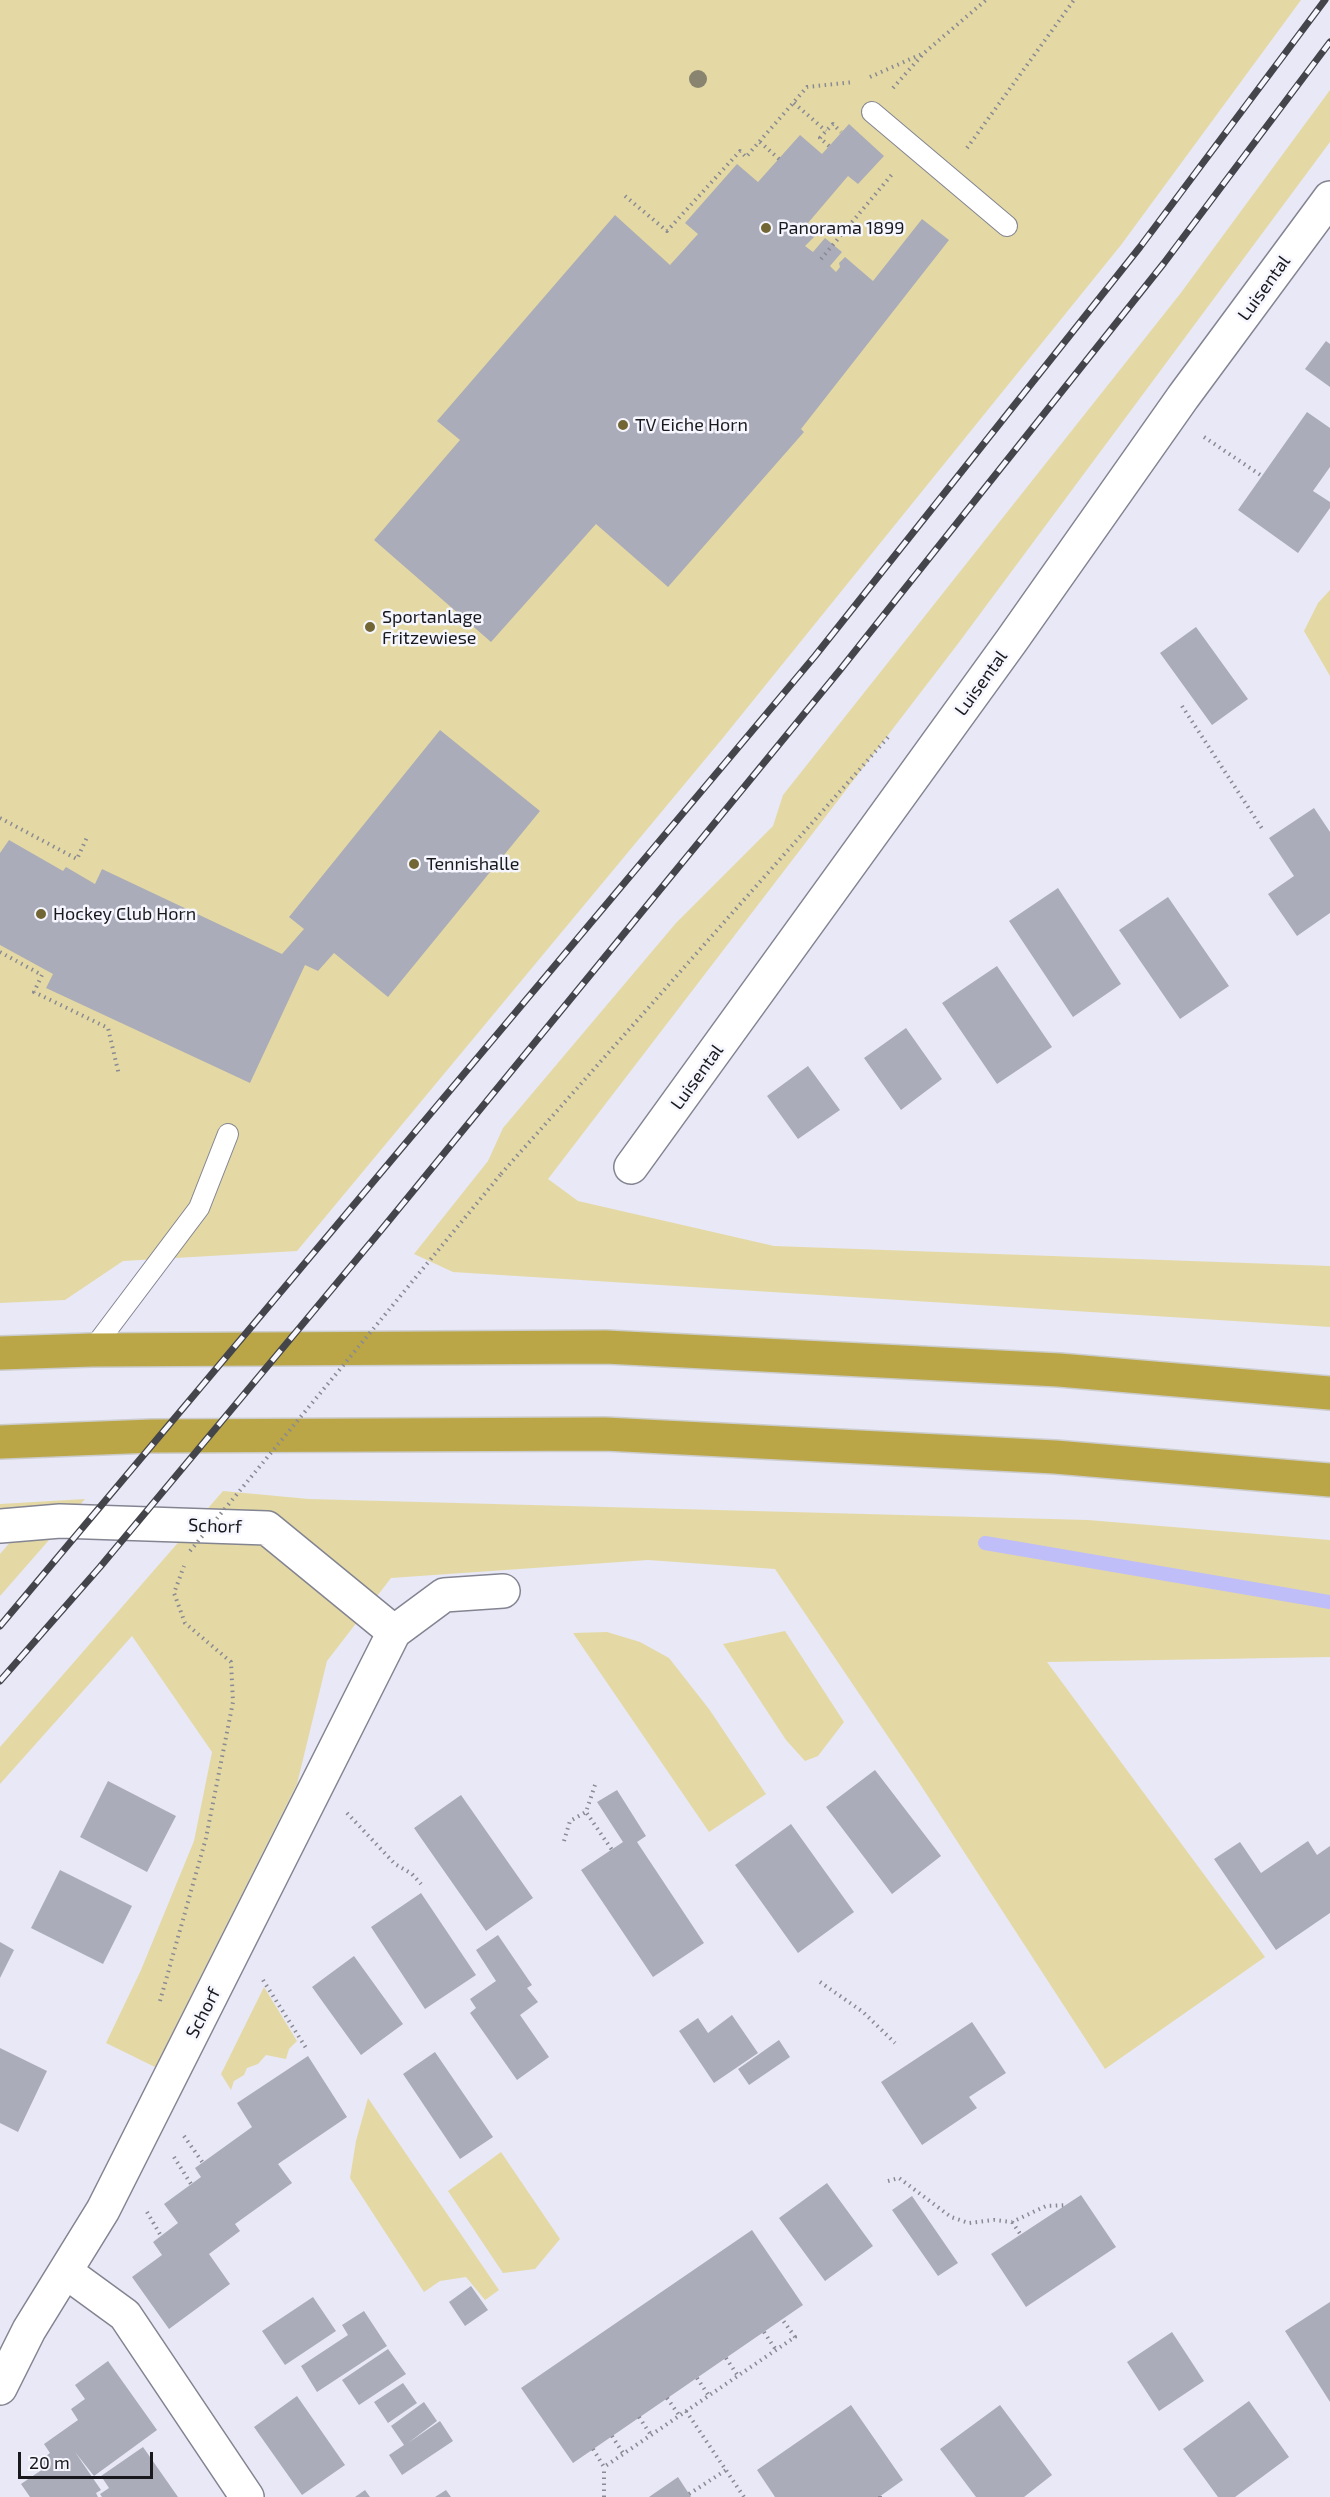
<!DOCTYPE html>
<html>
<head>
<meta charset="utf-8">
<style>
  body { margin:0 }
  #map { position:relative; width:1330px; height:2497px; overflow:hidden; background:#e8e8f7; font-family:"Exo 2",sans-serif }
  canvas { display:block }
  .scale { position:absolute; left:18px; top:2452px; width:135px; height:27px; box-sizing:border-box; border:3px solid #18181d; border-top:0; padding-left:8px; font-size:18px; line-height:21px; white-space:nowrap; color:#18181d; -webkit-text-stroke:4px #f6f6ff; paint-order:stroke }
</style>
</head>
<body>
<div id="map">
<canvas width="1330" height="2497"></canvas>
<div class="scale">20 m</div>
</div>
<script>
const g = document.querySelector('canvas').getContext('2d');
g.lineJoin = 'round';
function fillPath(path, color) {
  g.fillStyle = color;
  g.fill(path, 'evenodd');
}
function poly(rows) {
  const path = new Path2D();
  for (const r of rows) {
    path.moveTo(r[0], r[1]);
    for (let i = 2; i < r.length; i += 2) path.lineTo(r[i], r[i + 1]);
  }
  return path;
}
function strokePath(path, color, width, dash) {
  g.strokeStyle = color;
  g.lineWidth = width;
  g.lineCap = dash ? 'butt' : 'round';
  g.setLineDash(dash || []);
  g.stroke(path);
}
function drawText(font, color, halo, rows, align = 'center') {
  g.font = font + ' "Exo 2",sans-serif';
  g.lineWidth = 5;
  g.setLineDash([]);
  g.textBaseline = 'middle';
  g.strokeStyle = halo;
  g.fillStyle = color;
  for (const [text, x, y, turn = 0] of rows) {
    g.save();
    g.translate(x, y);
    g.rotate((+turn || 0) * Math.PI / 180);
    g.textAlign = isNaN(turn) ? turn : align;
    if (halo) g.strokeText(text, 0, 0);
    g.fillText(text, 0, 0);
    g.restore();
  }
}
const green = poly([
  [0,0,1301,0,1121,245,722,739,297,1251,123,1261,65,1300,0,1303],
  [1330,90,1330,142,957,645,548,1179,578,1201,774,1246,1330,1266,1330,1327,453,1272,414,1254,488,1161,503,1128,676,923,773,826,783,795,1180,294],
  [1330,590,1330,676,1304,631,1318,603],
  [223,1491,309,1499,1088,1520,1330,1540,1330,1657,1047,1662,1265,1957,1105,2069,918,1781,775,1569,648,1560,391,1578,327,1661,297,1784,155,2067,106,2043,141,1970,194,1841,212,1752,132,1636,0,1784,0,1747],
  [85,1499,0,1596,0,1554,12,1540,0,1541,0,1504],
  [785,1631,844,1722,818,1756,805,1761,786,1740,723,1644],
  [607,1632,640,1642,669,1658,709,1709,766,1794,709,1832,573,1633],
  [264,1987,297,2041,289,2049,286,2059,266,2055,258,2064,247,2068,244,2075,234,2081,231,2090,221,2074],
  [368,2098,499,2290,485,2300,466,2277,440,2281,424,2292,350,2178,356,2141],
  [501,2152,560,2239,535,2269,503,2273,448,2191]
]);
const stream = poly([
  [985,1543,1330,1602]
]);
const building = poly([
  [849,124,884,156,858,184,848,176,808,223,819,232,805,246,813,252,825,238,842,252,830,266,836,272,840,267,839,263,845,257,873,281,922,219,949,240,801,429,804,432,668,587,596,524,491,642,374,540,460,440,437,421,615,215,670,265,698,234,685,223,737,164,758,182,800,135,822,154],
  [1326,341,1330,344,1330,387,1305,369],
  [1307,412,1330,428,1330,467,1313,491,1330,502,1330,508,1298,553,1238,510],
  [1196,627,1248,699,1212,725,1160,653],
  [440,730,540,811,388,997,334,953,318,971,305,965,250,1083,46,988,53,974,0,945,0,853,9,840,63,871,66,867,95,884,102,869,282,954,304,929,289,917],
  [1314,808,1330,832,1330,913,1297,936,1268,894,1294,876,1269,838],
  [1058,888,1121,984,1073,1017,1009,921],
  [1168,897,1229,986,1180,1019,1119,930],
  [997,966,1052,1047,997,1084,942,1003],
  [906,1028,942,1079,901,1110,864,1058],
  [808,1066,840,1110,798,1139,767,1096],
  [875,1770,941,1856,892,1894,826,1807],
  [108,1781,176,1816,147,1872,80,1837],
  [617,1790,646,1836,637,1842,704,1943,653,1977,581,1870,623,1842,597,1802],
  [461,1795,533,1898,486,1931,414,1828],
  [791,1824,854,1912,798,1953,735,1865],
  [1308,1841,1317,1855,1330,1846,1330,1913,1276,1950,1214,1859,1240,1842,1261,1873],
  [60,1870,132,1906,103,1964,31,1928],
  [421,1893,476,1975,425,2009,371,1927],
  [498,1935,532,1985,527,1988,538,2002,520,2015,549,2057,517,2080,470,2013,476,2008,470,1999,496,1981,476,1950],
  [0,1942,14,1950,0,1978],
  [354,1956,403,2024,361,2055,312,1987],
  [732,2015,758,2053,714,2083,679,2031,698,2018,708,2033],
  [972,2022,1006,2073,969,2097,977,2108,922,2145,881,2082],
  [779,2040,790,2057,749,2085,738,2069],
  [0,2048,47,2071,18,2132,0,2123],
  [435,2052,493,2137,460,2159,403,2074],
  [308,2056,347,2117,278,2164,292,2183,235,2224,240,2231,209,2254,230,2284,169,2329,132,2277,162,2255,153,2242,178,2223,164,2204,201,2177,195,2168,252,2127,237,2103],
  [827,2183,873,2246,825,2281,779,2218],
  [1081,2195,1116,2247,1026,2307,991,2254],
  [912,2196,958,2263,938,2276,892,2210],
  [752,2230,803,2305,573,2463,521,2388],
  [471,2286,488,2310,465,2326,449,2302],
  [313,2297,336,2331,285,2365,262,2331],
  [1330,2302,1330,2402,1285,2331],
  [364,2311,387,2346,317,2392,301,2366,348,2335,342,2325],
  [1172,2332,1204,2381,1159,2411,1127,2362],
  [388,2349,406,2374,359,2405,342,2380],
  [108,2361,157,2430,94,2476,75,2452,101,2490,96,2493,98,2497,30,2497,21,2484,43,2469,38,2462,50,2453,44,2444,78,2420,71,2409,85,2399,75,2385],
  [403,2383,417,2403,388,2423,374,2402],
  [297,2396,345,2465,302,2495,254,2427],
  [1249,2401,1289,2457,1235,2497,1218,2497,1183,2449],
  [424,2402,437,2421,408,2443,440,2421,453,2441,402,2475,389,2455,404,2445,391,2426],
  [851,2405,903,2480,879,2497,775,2497,757,2470],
  [1000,2405,1052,2475,1024,2497,976,2497,940,2449],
  [143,2447,178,2497,102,2497,100,2494,109,2488,101,2476],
  [678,2477,691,2497,649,2497],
  [365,2490,370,2497,355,2497],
  [446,2490,451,2497,435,2497]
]);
const path = poly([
  [870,77,924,53],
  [893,88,924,53,986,0],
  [794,103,826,131],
  [760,142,779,159],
  [829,146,820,138,826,131,833,124,841,132],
  [967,148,1074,0],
  [625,196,667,231,740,151,746,157,807,87,854,82],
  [821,259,894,172],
  [1204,437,1262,476],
  [1182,706,1263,830],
  [0,818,77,859,88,835],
  [0,952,42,975,34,992,108,1028,119,1075],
  [501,1174,890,735],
  [595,1785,586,1812,612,1850],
  [347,1813,395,1864,412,1874,421,1884],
  [564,1841,570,1821,586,1812],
  [263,1980,306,2048],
  [820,1982,863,2012,895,2043],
  [160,2001,206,1838,233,1702,231,1662,185,1623,174,1593,184,1566],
  [184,2136,203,2163],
  [174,2157,191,2184],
  [888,2181,899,2178,951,2217,969,2223,994,2220,1012,2222,1046,2206,1066,2205],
  [147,2212,161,2236],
  [1012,2222,1021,2235],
  [764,2332,776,2350],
  [726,2358,738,2376],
  [697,2378,709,2396],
  [667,2398,679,2415],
  [686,2411,744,2497],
  [639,2417,651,2435],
  [612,2436,623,2453],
  [593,2449,604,2467,795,2337,782,2319],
  [689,2494,726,2470],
  [880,2496,880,2497],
  [604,2497,604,2467]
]);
const service = poly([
  [872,112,1007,226],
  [92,1350,199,1208,228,1134]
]);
const minor = poly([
  [631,1167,1012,640,1183,397,1330,198],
  [0,1526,60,1521,267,1528,394,1632],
  [66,2272,125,2315,247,2497],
  [0,2388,29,2330,103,2210,394,1632,444,1595,503,1591]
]);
const motorway = poly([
  [0,1353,92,1350,606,1347,1059,1370,1330,1393],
  [0,1442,152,1436,605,1434,1055,1457,1330,1480]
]);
const rail = poly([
  [0,1626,815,656,1140,247,1325,0],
  [0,1681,100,1567,382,1229,840,670,1164,263,1330,42]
]);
const pathBridge = poly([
  [190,1551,501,1174]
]);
const trees = [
  [698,79]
];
const markers = [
  [766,228,6,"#726734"],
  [623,425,6,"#726734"],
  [370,627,6,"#726734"],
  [414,864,6,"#726734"],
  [41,914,6,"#726734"]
];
const poiNames = [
  ["Panorama 1899",778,228],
  ["TV Eiche Horn",635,425],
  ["Sportanlage",382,617],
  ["Fritzewiese",382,638],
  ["Tennishalle",426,864],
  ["Hockey Club Horn",53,914]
];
const streetNames = [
  ["Luisental",1264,288,-54],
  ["Luisental",981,683,-54],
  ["Luisental",697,1077,-54],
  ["Schorf",215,1526,2],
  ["Schorf",203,2013,-63]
];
fillPath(green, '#e4d9a4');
strokePath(stream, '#bfbef8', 14);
fillPath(building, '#abacb9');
strokePath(service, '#838491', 22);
strokePath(minor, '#838491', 36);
strokePath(motorway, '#cccccd', 36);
strokePath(path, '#8a8a94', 4, [1.5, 4.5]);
strokePath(service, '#fff', 20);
strokePath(minor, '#fff', 33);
strokePath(motorway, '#baa647', 33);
strokePath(rail, '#44444b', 7);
strokePath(rail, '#f6f6ff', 4.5, [14]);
strokePath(pathBridge, '#8a8a94', 4, [1.5, 4.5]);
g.fillStyle = '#89846f';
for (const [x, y] of trees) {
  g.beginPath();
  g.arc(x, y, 9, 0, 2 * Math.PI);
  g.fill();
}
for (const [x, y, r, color] of markers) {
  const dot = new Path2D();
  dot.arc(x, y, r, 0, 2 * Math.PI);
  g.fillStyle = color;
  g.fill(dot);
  strokePath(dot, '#f6f6ff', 2);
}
drawText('18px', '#18181d', '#f6f6ff', poiNames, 'left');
drawText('18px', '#18181d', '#f6f6ff', streetNames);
</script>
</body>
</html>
